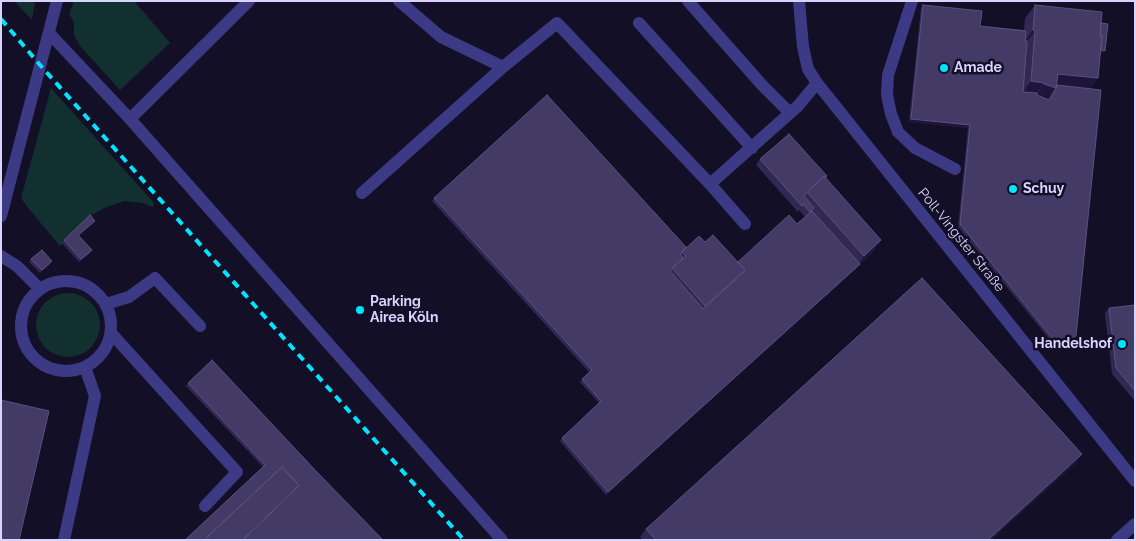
<!DOCTYPE html>
<html>
<head>
<meta charset="utf-8">
<style>
  body { margin:0 }
  #map { position:relative; width:1136px; height:541px; overflow:hidden; background:#130f26; font-family:Raleway,sans-serif }
  canvas { display:block }
  .frame { position:absolute; inset:0; border:2px solid #d9d4ff; pointer-events:none }
</style>
</head>
<body>
<div id="map">
<canvas width="1136" height="541"></canvas>
<div class="frame"></div>
</div>
<script>
const g = document.querySelector('canvas').getContext('2d');
g.lineJoin = 'round';
function fillPath(path, color) {
  g.fillStyle = color;
  g.fill(path, 'evenodd');
}
function poly(rows) {
  const path = new Path2D();
  for (const r of rows) {
    if (r.length === 3) {
      path.moveTo(r[0] + r[2], r[1]);
      path.arc(r[0], r[1], r[2], 0, 2 * Math.PI);
      continue;
    }
    path.moveTo(r[0], r[1]);
    for (let i = 2; i < r.length; i += 2) path.lineTo(r[i], r[i + 1]);
  }
  return path;
}
function strokePath(path, color, width, dash) {
  g.strokeStyle = color;
  g.lineWidth = width;
  g.lineCap = dash ? 'butt' : 'round';
  g.setLineDash(dash || []);
  g.stroke(path);
}
function drawText(font, color, halo, rows, align = 'center') {
  g.font = font + ' Raleway,sans-serif';
  g.lineWidth = 5;
  g.setLineDash([]);
  g.textBaseline = 'middle';
  g.strokeStyle = halo;
  g.fillStyle = color;
  for (const [text, x, y, turn = 0] of rows) {
    g.save();
    g.translate(x, y);
    g.rotate((+turn || 0) * Math.PI / 180);
    g.textAlign = isNaN(turn) ? turn : align;
    if (halo) g.strokeText(text, 0, 0);
    g.fillText(text, 0, 0);
    g.restore();
  }
}
const green = poly([
  [14,1,35,1,32,20],
  [74,1,134,1,170,43,120,90,80,46,74,35,74,23,69,14],
  [51,88,154,203,153,207,142,203,124,201,104,208,92,215,60,246,28,208,21,198],
  [68,325,32]
]);
const minor = poly([
  [399,1,441,37,503,67,557,23,710,184],
  [688,1,762,85,790,113],
  [799,1,803,47,808,69,817,83,1135,481],
  [912,1,888,75,887,95,891,114,898,132,915,148,955,169],
  [639,23,752,148],
  [49,33,130,119,502,540],
  [130,119,249,1],
  [362,193,503,67],
  [1,216,57,1],
  [745,224,710,184,798,106,817,83],
  [1,256,17,266,40,289],
  [66,326,45],
  [106,304,129,297,155,278,200,326],
  [111,333,237,472,205,506],
  [64,540,95,396,85,367],
  [1117,540,1135,524]
]);
const rail = poly([
  [1,19,40,65,464,540]
]);
const wall = poly([
  [923,5,980,26,1024,30,1025,18,1035,5,1101,23,1103,53,1100,53,1090,89,1076,336,1074,339,1059,351,958,227,968,128,909,122,921,8],
  [760,159,827,176,826,178,874,251,860,264,858,267,606,495,560,441,562,438,599,403,580,382,589,372,432,201,434,198,686,247,705,242,738,262,797,224,805,217,799,210,798,212,756,165],
  [95,221,93,223,79,236,90,253,79,262,62,243,64,240],
  [31,259,50,264,40,273,29,262],
  [1135,305,1135,401,1112,374,1105,313,1109,308],
  [188,383,316,471,263,467,186,386],
  [1076,463,991,540,643,540,640,537,646,529]
]);
const shadedWall = poly([
  [1033,30,1035,31,1025,44,1023,44],
  [1097,49,1105,51,1103,53,1095,52],
  [1058,74,1098,78,1088,92,1047,102,1035,98,1044,84],
  [1031,81,1044,83,1035,96,1021,95],
  [911,119,970,125,968,128,909,122],
  [95,221,93,223,76,238,78,235],
  [881,240,874,251,857,266,864,256],
  [860,264,858,267,606,495,608,492],
  [1076,336,1074,339,1059,351,1061,349],
  [1082,454,1076,463,991,540,988,540]
]);
const building = poly([
  [923,5,982,11,980,26,1026,31,1025,41,1027,41,1023,92,1037,93,1037,95,1049,100,1056,88,1057,85,1101,90,1076,336,1061,349,960,224,970,125,911,119,923,5],
  [1035,5,1102,12,1100,35,1102,35,1098,78,1058,74,1056,88,1044,84,1044,83,1031,81,1035,31,1033,30,1035,5],
  [1101,23,1108,24,1105,51,1101,50,1102,35,1100,35,1101,23],
  [547,95,686,247,680,254,683,258,670,271,703,309,743,273,745,270,738,262,789,215,797,224,812,211,860,264,608,492,562,438,601,401,582,379,592,370,434,198,547,95],
  [789,134,827,176,825,178,824,176,807,192,804,196,814,208,810,212,803,204,802,206,760,159,789,134],
  [824,176,881,240,864,256,807,192,824,176],
  [90,215,95,221,78,235,92,250,81,259,64,240,90,215],
  [713,235,745,270,705,306,672,268,686,256,682,252,699,236,705,242,713,235],
  [42,250,52,261,42,270,31,259,42,250],
  [922,278,1082,454,988,540,656,540,646,529,922,278],
  [1135,305,1135,391,1116,368,1109,308,1135,305],
  [212,360,316,471,383,540,243,540,297,488,299,485,282,467,204,540,185,540,265,465,188,383,212,360],
  [1,400,49,411,19,540,1,540,1,400],
  [282,467,299,485,242,540,204,540,282,467]
]);
const markers = [
  [944,68,5,"#00e5ff"],
  [1013,189,5,"#00e5ff"],
  [360,310,5,"#00e5ff"],
  [1122,344,5,"#00e5ff"]
];
const poiNames = [
  ["Amade",954,68],
  ["Schuy",1023,189],
  ["Parking",370,302],
  ["Airea Köln",370,318],
  ["Handelshof",1112,344,"right"]
];
const streetNames = [
  ["Poll-Vingster Straße",961,240,51]
];
fillPath(green, '#12302f');
strokePath(minor, '#3d3a85', 12);
strokePath(rail, '#00e5ff', 4, [8, 6]);
fillPath(wall, '#312854');
fillPath(shadedWall, '#1d163a');
fillPath(building, '#433a66');
strokePath(building, '#5a527e', 1);
for (const [x, y, r, color] of markers) {
  const dot = new Path2D();
  dot.arc(x, y, r, 0, 2 * Math.PI);
  g.fillStyle = color;
  g.fill(dot);
  strokePath(dot, '#130f26', 2);
}
drawText('bold 14px', '#d9d4ff', '#130f26', poiNames, 'left');
drawText('14px', '#d9d4ff', '#130f26', streetNames);
</script>
</body>
</html>
